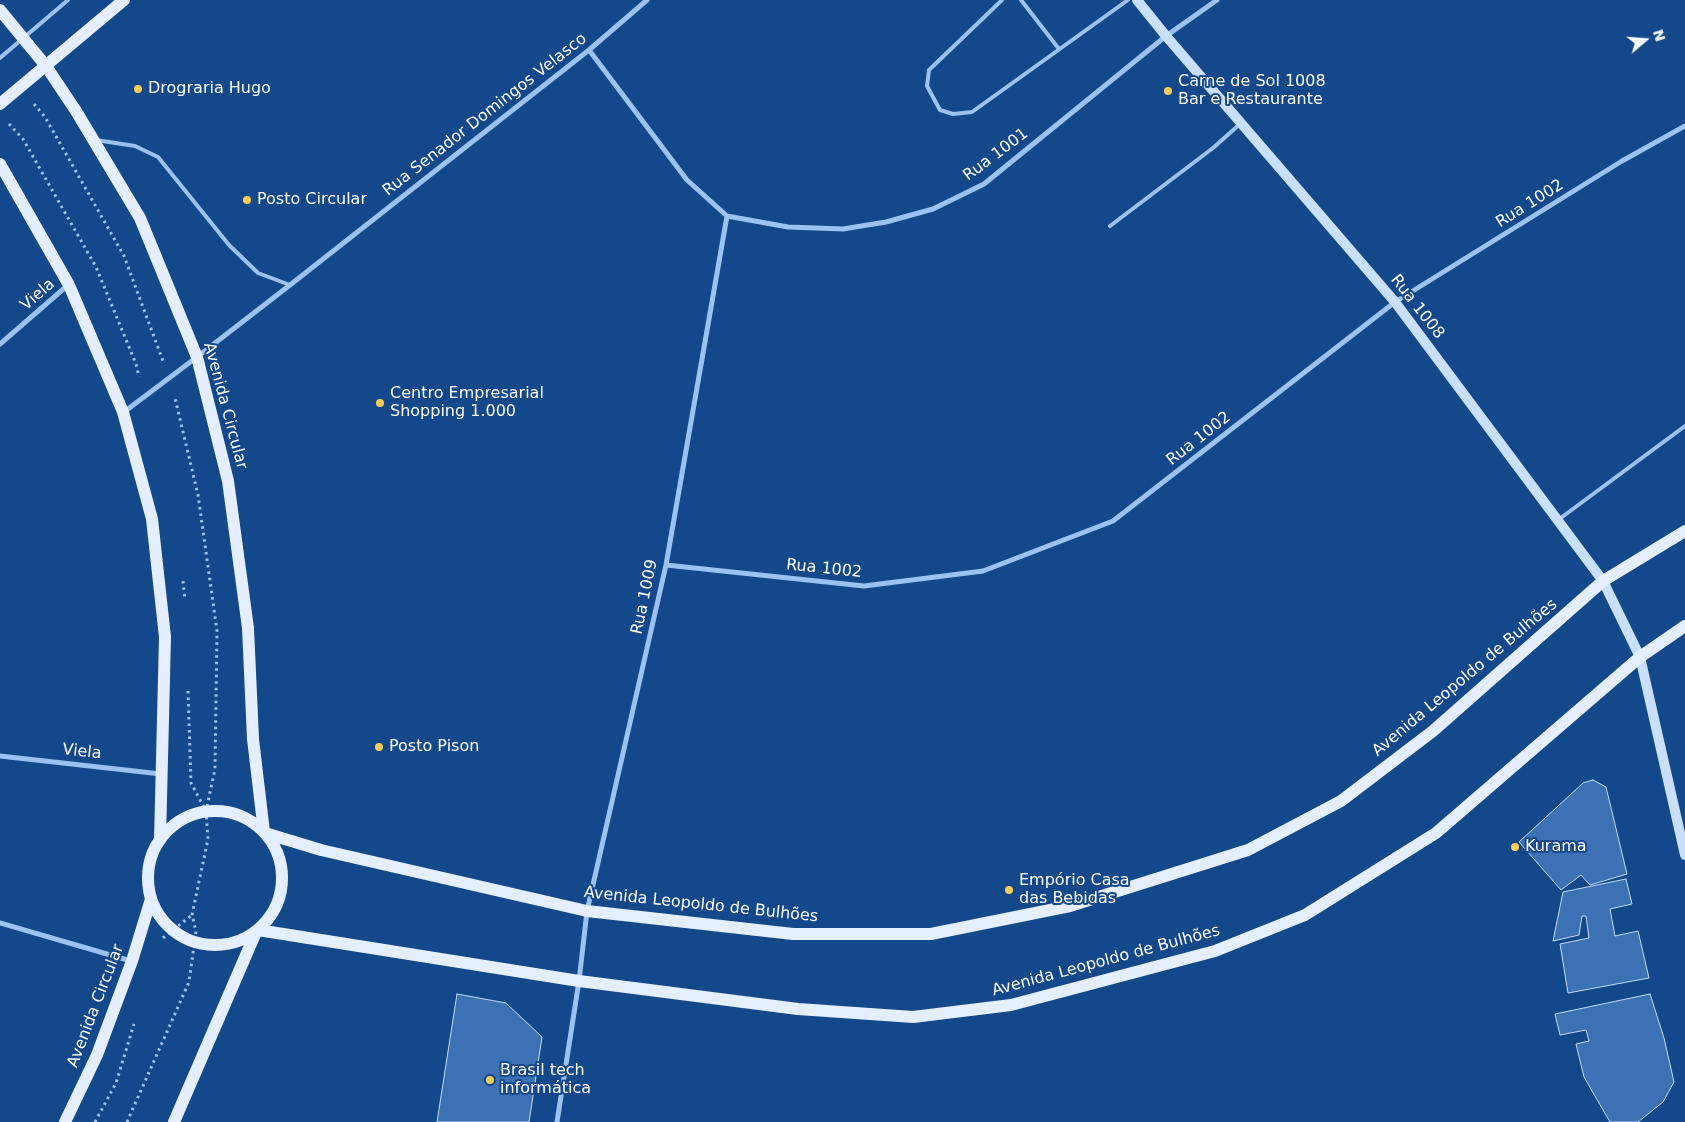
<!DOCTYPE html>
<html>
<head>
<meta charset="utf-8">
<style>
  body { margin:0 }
  #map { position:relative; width:1685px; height:1122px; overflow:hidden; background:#13488a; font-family:"DejaVu Sans",sans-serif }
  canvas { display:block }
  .north { position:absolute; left:1620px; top:15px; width:50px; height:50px; -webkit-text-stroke:4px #13488a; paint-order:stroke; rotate:72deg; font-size:14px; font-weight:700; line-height:20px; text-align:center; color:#fff }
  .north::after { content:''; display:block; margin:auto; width:18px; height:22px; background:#fff; clip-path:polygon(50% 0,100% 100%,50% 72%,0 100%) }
</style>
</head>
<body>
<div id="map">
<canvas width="1685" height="1122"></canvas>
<div class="north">N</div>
</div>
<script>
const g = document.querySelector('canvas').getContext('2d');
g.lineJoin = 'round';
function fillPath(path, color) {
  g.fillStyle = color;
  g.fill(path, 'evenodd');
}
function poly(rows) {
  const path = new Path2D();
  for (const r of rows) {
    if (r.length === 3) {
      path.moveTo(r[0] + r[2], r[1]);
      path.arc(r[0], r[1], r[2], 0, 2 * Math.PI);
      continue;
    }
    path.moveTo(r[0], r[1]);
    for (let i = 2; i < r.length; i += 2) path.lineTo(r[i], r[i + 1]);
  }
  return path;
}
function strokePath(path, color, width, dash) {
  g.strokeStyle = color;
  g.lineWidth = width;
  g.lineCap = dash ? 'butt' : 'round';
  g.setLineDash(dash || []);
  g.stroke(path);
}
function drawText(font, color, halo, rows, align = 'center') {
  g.font = font + ' "DejaVu Sans",sans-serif';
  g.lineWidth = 4;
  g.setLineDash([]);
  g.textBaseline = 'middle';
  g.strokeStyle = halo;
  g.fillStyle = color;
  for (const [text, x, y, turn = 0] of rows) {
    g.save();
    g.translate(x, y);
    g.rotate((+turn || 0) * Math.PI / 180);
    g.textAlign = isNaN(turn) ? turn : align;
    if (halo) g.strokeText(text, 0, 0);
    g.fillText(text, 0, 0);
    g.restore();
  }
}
const building = poly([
  [1593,780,1606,787,1627,874,1590,885,1581,875,1561,890,1519,842,1583,783,1593,780],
  [1626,879,1632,904,1610,909,1615,936,1638,931,1649,978,1568,993,1560,944,1589,938,1586,916,1582,916,1579,935,1553,941,1563,892,1626,879],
  [457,994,506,1003,542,1037,529,1122,437,1122,457,994],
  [1650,994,1664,1038,1674,1082,1663,1102,1638,1122,1610,1122,1584,1077,1576,1044,1589,1041,1586,1030,1560,1035,1555,1014,1650,994]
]);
const path = poly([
  [34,104,45,117,124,256,163,361],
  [9,124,23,139,96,267,136,364,139,377],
  [183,581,185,600],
  [188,691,191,783,206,811],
  [163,938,192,915],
  [95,1122,116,1083,134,1024],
  [127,1122,189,982,196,931,192,915,208,839,206,811,215,769,217,631,198,495,175,398]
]);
const lane = poly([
  [1002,0,929,70,927,86,940,110,953,114,972,112,1128,0],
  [1021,0,1059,49],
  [0,58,68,0],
  [96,140,135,146,158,157,229,245,258,273,290,285],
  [1110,226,1213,148,1240,124],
  [1558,520,1685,426]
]);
const street = poly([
  [589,50,687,180,727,216,788,227,843,229,886,222,933,209,984,184,1166,36,1217,0],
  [0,344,68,285],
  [124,412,197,357,290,285,589,50,647,0],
  [666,565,864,586,983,571,1113,521,1395,302,1622,161,1685,126],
  [0,756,161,774],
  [0,923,131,961],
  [557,1122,579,981,587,911,666,565,727,216]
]);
const secondary = poly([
  [1137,0,1166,36,1395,302,1603,581,1640,657,1685,855]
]);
const primary = poly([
  [0,10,46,66,76,111,140,218,197,357,228,481,248,628,253,739,264,832],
  [0,104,124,0],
  [0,164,69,285,123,412,152,519,165,637,160,840],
  [215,878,67],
  [265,833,321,850,587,911,793,934,931,934,1070,906,1248,850,1341,801,1433,731,1603,581,1685,531],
  [258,930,579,981,798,1009,913,1017,1011,1005,1215,951,1305,915,1436,833,1640,657,1685,626],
  [65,1122,97,1055,132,961,151,899],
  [174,1122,256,932]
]);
const markers = [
  [138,89,5,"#ffce5a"],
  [1168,91,5,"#ffce5a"],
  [247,200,5,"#ffce5a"],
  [380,403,5,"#ffce5a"],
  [379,747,5,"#ffce5a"],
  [1515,847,5,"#ffce5a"],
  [1009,890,5,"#ffce5a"],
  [490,1080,5,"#ffce5a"]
];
const poiNames = [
  ["Carne de Sol 1008",1178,82],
  ["Bar e Restaurante",1178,100],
  ["Drograria Hugo",148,89],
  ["Posto Circular",257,200],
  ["Centro Empresarial",390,394],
  ["Shopping 1.000",390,412],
  ["Posto Pison",389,747],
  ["Kurama",1525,847],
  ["Empório Casa",1019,881],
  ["das Bebidas",1019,899],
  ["Brasil tech",500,1071],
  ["informática",500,1089]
];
const streetNames = [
  ["Rua Senador Domingos Velasco",485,115,-38],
  ["Rua 1001",996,155,-37],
  ["Rua 1002",1530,204,-32],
  ["Viela",38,295,-41],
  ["Rua 1008",1417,307,52],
  ["Avenida Circular",225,406,75],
  ["Rua 1002",1199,439,-38],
  ["Rua 1002",824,569,6],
  ["Rua 1009",645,597,-78],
  ["Avenida Leopoldo de Bulhões",1465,678,-40],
  ["Viela",82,752,6],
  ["Avenida Leopoldo de Bulhões",701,905,6],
  ["Avenida Leopoldo de Bulhões",1106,961,-15],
  ["Avenida Circular",96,1006,-69]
];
fillPath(building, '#3c72b4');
strokePath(building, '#c1dcfc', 1);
strokePath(path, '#9bc2f0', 3, [2.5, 4]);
strokePath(lane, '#9bc2f0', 4);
strokePath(street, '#9bc2f0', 5);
strokePath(secondary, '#c9dffb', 10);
strokePath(primary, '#e4eeff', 12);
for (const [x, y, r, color] of markers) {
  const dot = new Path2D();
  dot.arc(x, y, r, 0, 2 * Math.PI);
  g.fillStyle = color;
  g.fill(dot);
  strokePath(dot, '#13488a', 2);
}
drawText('16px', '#fff', '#13488a', poiNames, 'left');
drawText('16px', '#fff', '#13488a', streetNames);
</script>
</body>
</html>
